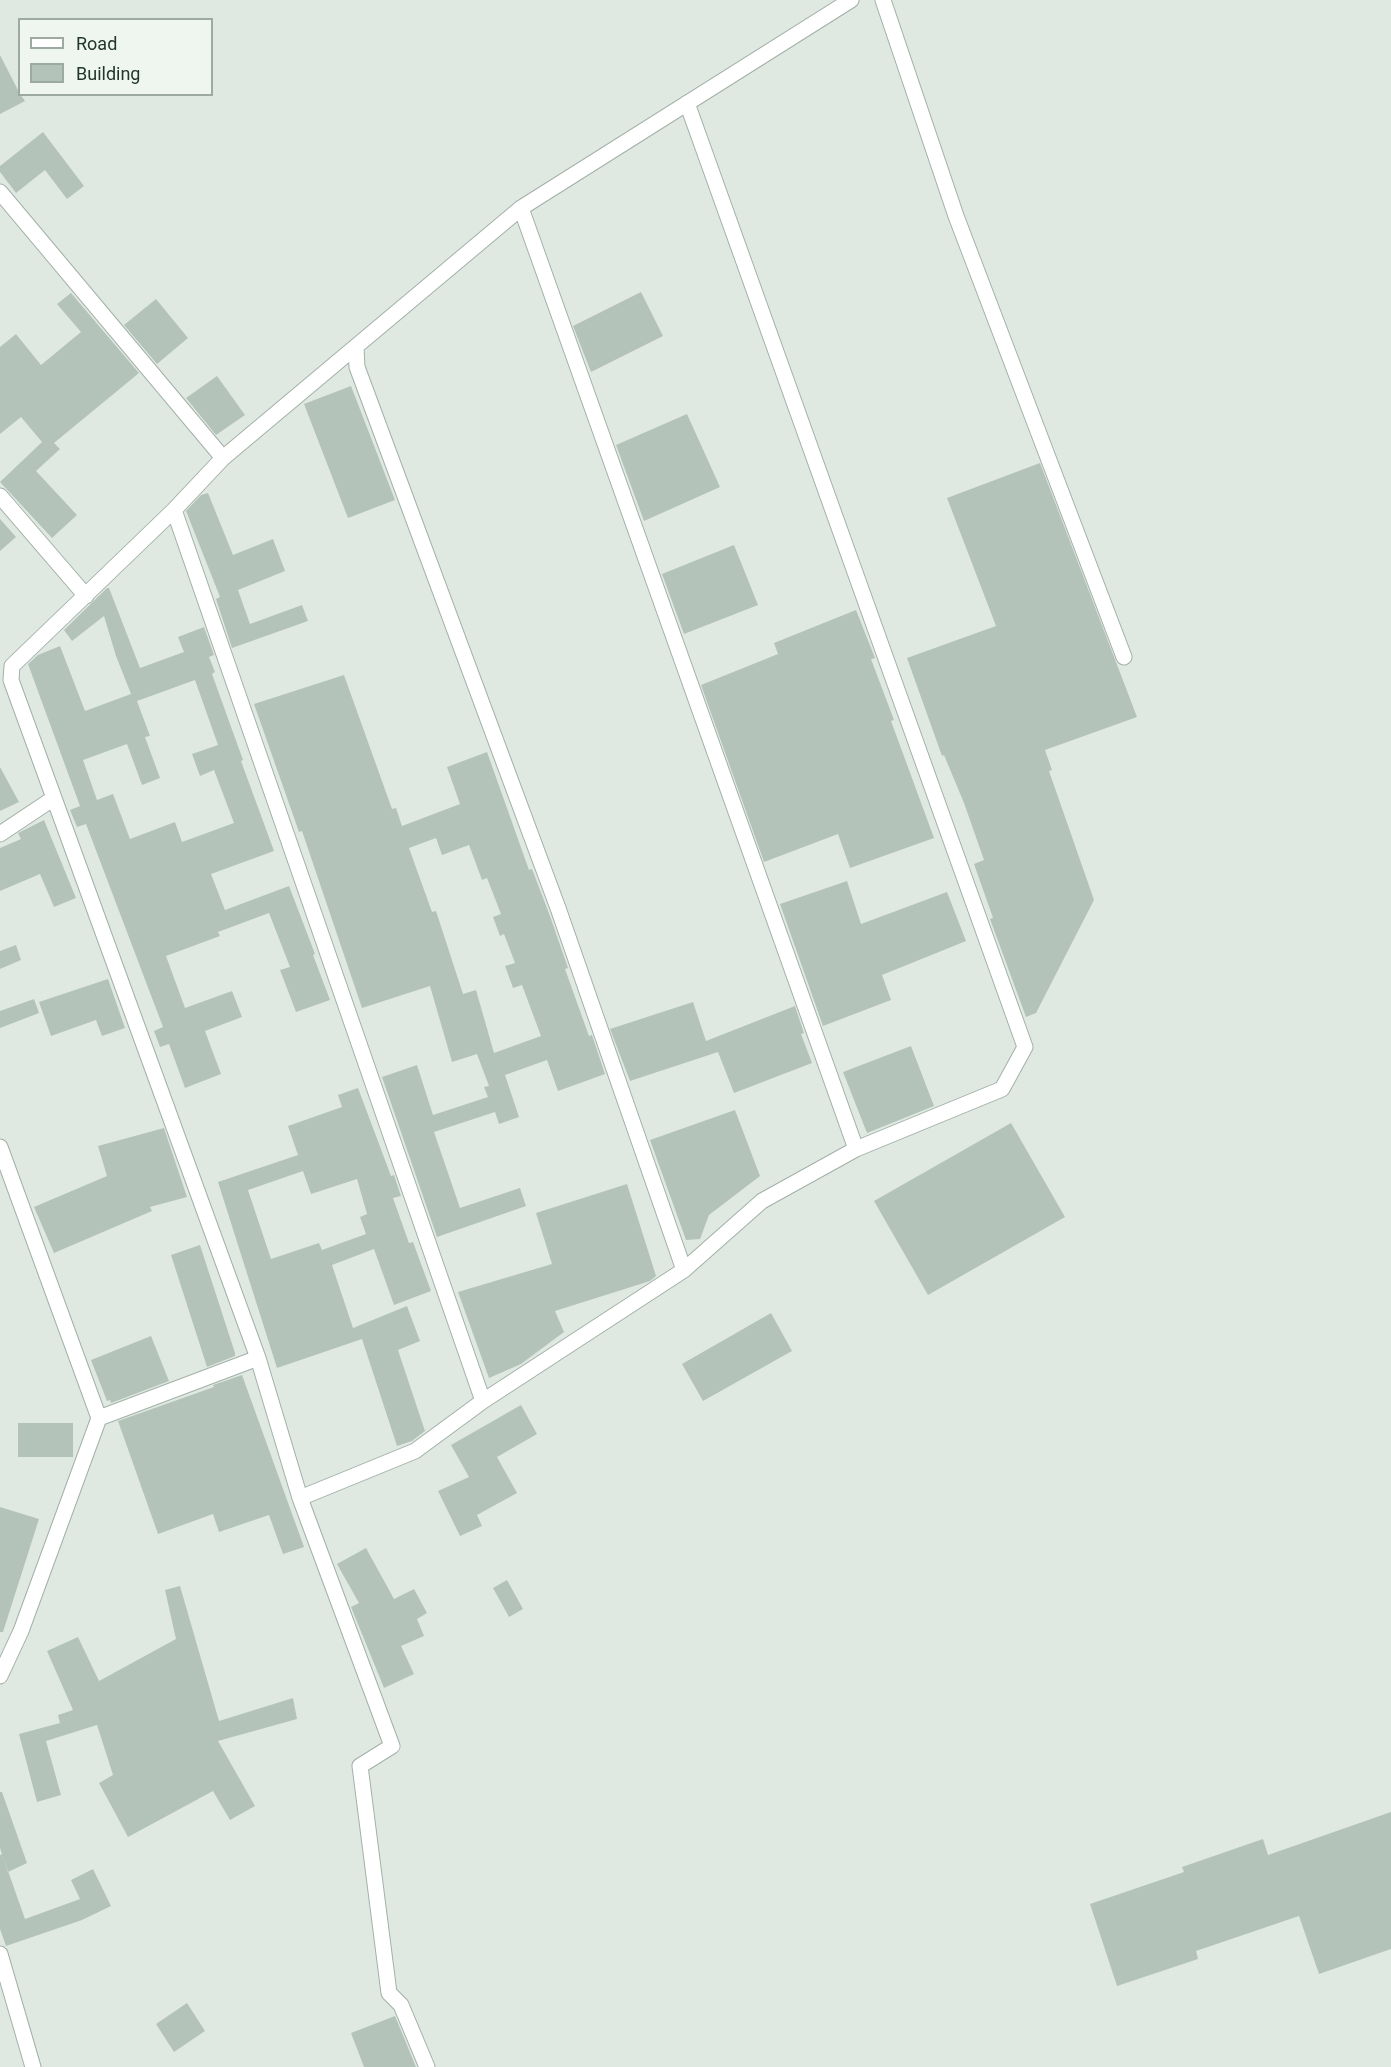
<!DOCTYPE html>
<html>
<head>
<meta charset="utf-8">
<style>
  body { margin:0 }
  #map { position:relative; width:1391px; height:2067px; overflow:hidden; background:#dfe9e2; font-family:Roboto,sans-serif }
  canvas { display:block }
  .legend { position:absolute; left:18px; top:18px; width:195px; height:78px; box-sizing:border-box; background:#eff6f0; border:2px solid #9daaa2; margin:0; padding:8px 10px; list-style:none; font-size:18px; color:#21372c }
  .legend li { display:flex; align-items:center; gap:12px; height:30px }
  .legend b { width:30px; border:2px solid #9daaa2 }
</style>
</head>
<body>
<div id="map">
<canvas width="1391" height="2067"></canvas>
<ul class="legend">
<li><b style="height:8px;background:#fff"></b>Road</li>
<li><b style="height:16px;background:#b4c3ba"></b>Building</li>
</ul>
</div>
<script>
const g = document.querySelector('canvas').getContext('2d');
g.lineJoin = 'round';
function fillPath(path, color) {
  g.fillStyle = color;
  g.fill(path, 'evenodd');
}
function poly(rows) {
  const path = new Path2D();
  for (const r of rows) {
    path.moveTo(r[0], r[1]);
    for (let i = 2; i < r.length; i += 2) path.lineTo(r[i], r[i + 1]);
  }
  return path;
}
function strokePath(path, color, width, dash) {
  g.strokeStyle = color;
  g.lineWidth = width;
  g.lineCap = dash ? 'butt' : 'round';
  g.setLineDash(dash || []);
  g.stroke(path);
}
const building = poly([
  [0,55,20,94,25,101,0,114],
  [43,132,84,186,67,199,45,170,16,193,0,172,0,166],
  [641,292,663,336,591,372,573,326],
  [71,293,139,373,54,443,60,449,36,471,77,515,52,538,0,482,42,442,21,417,0,434,0,347,16,334,41,365,81,332,57,304],
  [156,299,188,338,157,364,124,325],
  [217,376,245,415,216,435,186,398],
  [351,386,395,500,348,518,304,404],
  [687,414,720,487,644,521,616,445],
  [1040,463,1137,717,1045,750,1052,770,1049,771,1094,900,1036,1013,1026,1017,990,919,993,918,974,864,984,860,964,803,944,755,942,756,907,658,996,626,947,498],
  [208,493,233,555,273,539,285,571,238,590,250,624,302,605,308,621,232,648,216,599,220,597,186,511,201,495],
  [0,519,16,537,0,551],
  [734,545,758,605,684,634,662,574],
  [107,588,109,588,140,668,184,652,178,637,204,627,214,655,209,657,215,672,212,674,243,760,241,761,274,851,211,874,225,910,289,886,315,954,313,955,330,1000,296,1012,280,970,290,967,269,913,218,932,220,936,166,956,185,1008,232,991,242,1017,205,1031,221,1074,185,1088,169,1044,160,1047,154,1031,163,1027,86,824,77,827,70,810,80,806,28,664,38,655,60,646,85,711,131,694,116,656,104,616,72,641,64,630],
  [195,680,218,745,192,754,200,776,214,770,234,823,182,842,175,822,130,839,113,794,97,800,83,760,127,744,142,785,160,778,145,737,150,736,137,701],
  [856,610,875,658,871,659,894,720,891,721,934,838,850,868,838,834,764,862,701,685,778,654,774,643],
  [344,675,392,809,396,808,402,826,460,804,447,767,487,752,529,870,532,869,550,916,568,968,565,969,589,1036,592,1035,605,1074,558,1091,547,1060,505,1075,519,1117,499,1124,495,1112,434,1132,460,1208,520,1188,526,1206,437,1237,382,1077,417,1065,433,1115,488,1097,484,1087,489,1086,477,1054,452,1062,430,986,362,1008,302,831,299,832,254,704],
  [436,838,442,855,469,845,482,880,487,878,501,914,493,917,500,936,504,934,515,963,505,966,513,988,522,985,541,1036,494,1053,476,990,463,994,436,911,432,912,409,848],
  [0,767,19,802,0,811],
  [44,820,76,898,54,907,40,874,0,891,0,848,21,839,18,833],
  [847,881,861,924,947,892,966,941,882,975,891,1000,823,1026,780,904],
  [16,945,21,960,0,969,0,951],
  [108,979,125,1028,102,1036,96,1020,51,1036,39,1002],
  [34,999,39,1013,0,1028,0,1011],
  [693,1002,706,1041,795,1006,804,1033,801,1034,812,1063,734,1093,718,1052,630,1081,610,1029],
  [911,1046,934,1106,867,1133,843,1072],
  [358,1088,391,1176,394,1175,401,1196,393,1198,409,1243,413,1242,431,1291,394,1305,374,1249,332,1265,353,1328,407,1306,420,1341,398,1350,425,1431,412,1441,397,1446,362,1339,277,1368,218,1182,298,1155,288,1126,342,1107,338,1095],
  [303,1171,311,1194,357,1179,367,1214,360,1217,366,1234,322,1250,319,1243,271,1259,248,1190],
  [735,1110,760,1176,709,1215,700,1239,686,1240,650,1140],
  [1011,1123,1065,1217,928,1295,874,1201],
  [164,1128,187,1197,150,1207,152,1211,54,1253,34,1207,107,1176,98,1146],
  [627,1184,656,1276,650,1281,555,1311,564,1332,521,1364,489,1378,458,1292,552,1264,536,1213],
  [200,1245,235,1353,235,1356,207,1367,171,1255],
  [771,1313,792,1351,703,1401,682,1364],
  [151,1336,169,1381,111,1403,110,1400,107,1401,91,1360],
  [242,1375,304,1547,283,1554,269,1515,219,1532,213,1514,158,1534,118,1421,214,1387,213,1385],
  [521,1405,537,1434,497,1457,517,1493,477,1515,482,1526,460,1536,438,1491,469,1477,451,1445],
  [18,1423,73,1423,73,1457,18,1457],
  [0,1507,39,1519,3,1632,0,1632],
  [366,1548,394,1599,414,1589,427,1613,417,1619,424,1636,401,1646,414,1674,384,1688,351,1607,359,1603,337,1564],
  [507,1580,523,1609,509,1617,493,1588],
  [180,1586,219,1721,293,1698,297,1719,218,1741,255,1806,230,1820,213,1791,128,1837,99,1783,113,1775,97,1725,46,1741,61,1795,37,1802,19,1734,60,1723,58,1715,73,1710,47,1651,78,1637,99,1681,176,1639,165,1590],
  [0,1792,2,1792,27,1863,8,1872,0,1848],
  [1391,1812,1391,1949,1319,1974,1299,1916,1196,1951,1198,1959,1117,1986,1090,1904,1184,1872,1182,1867,1263,1839,1268,1855],
  [2,1854,25,1919,80,1899,71,1880,93,1869,111,1906,82,1920,6,1946,0,1929,0,1855],
  [187,2003,205,2031,174,2052,156,2024],
  [395,2016,416,2067,364,2067,351,2033]
]);
const street = poly([
  [883,0,956,216,1124,657],
  [687,103,1025,1047,1002,1089,856,1149],
  [0,192,223,458],
  [521,208,856,1149,762,1201,684,1270],
  [0,496,86,596],
  [174,510,483,1401],
  [0,834,54,798],
  [0,1147,99,1418],
  [258,1358,300,1498,392,1746,360,1766,389,1993,401,2005,427,2067],
  [300,1498,415,1451,483,1401,684,1270,558,908,357,367,356,348],
  [0,1676,21,1631,99,1418,258,1358,11,680,12,666,174,510,223,458,521,208,851,0],
  [0,1954,33,2067]
]);
fillPath(building, '#b4c3ba');
strokePath(street, '#a2b0a8', 17);
strokePath(street, '#fff', 15);
</script>
</body>
</html>
